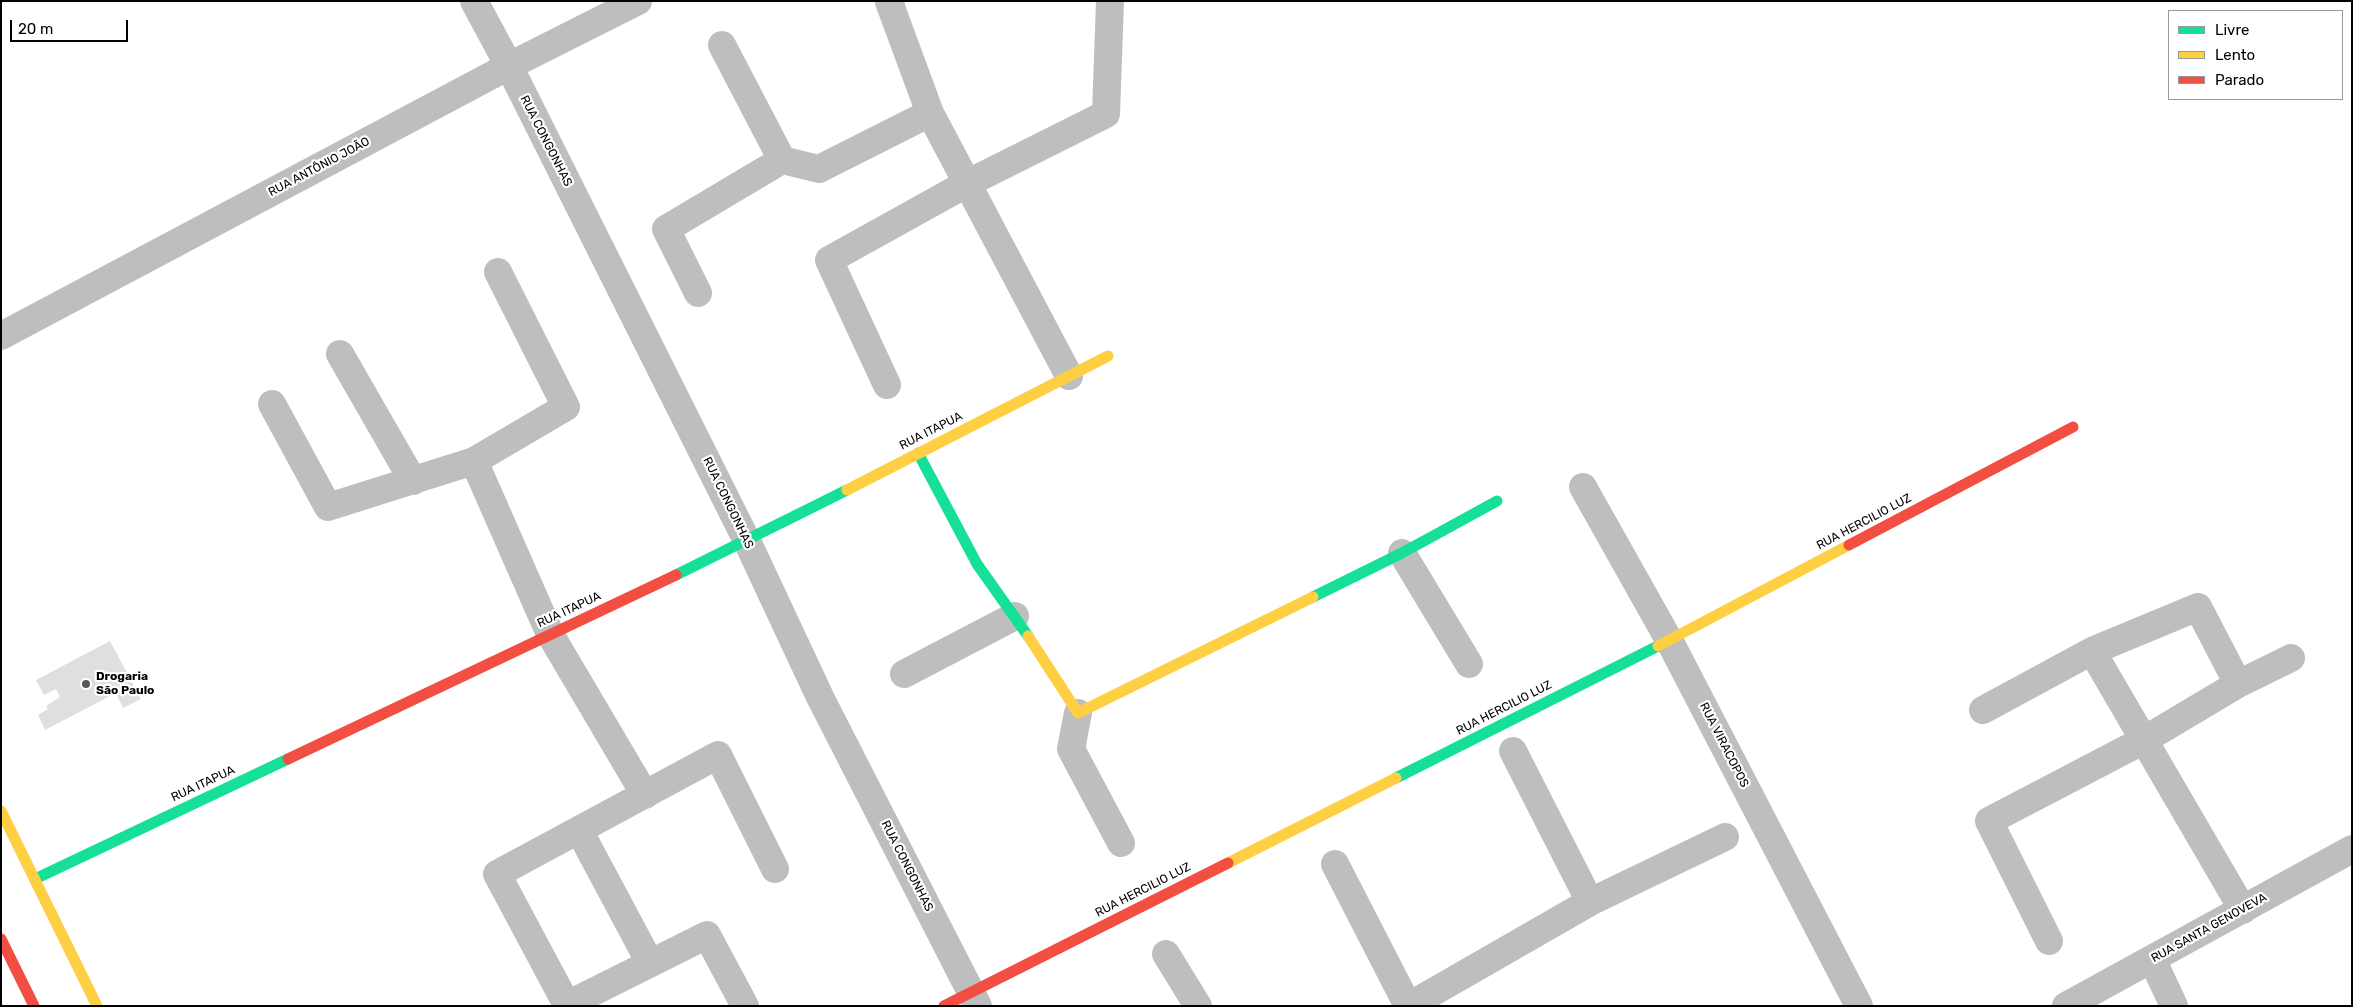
<!DOCTYPE html>
<html>
<head>
<meta charset="utf-8">
<style>
  body { margin:0 }
  #map { position:relative; width:2353px; height:1007px; overflow:hidden; background:#fff; font-family:Rubik,sans-serif }
  canvas { display:block }
  .frame { position:absolute; inset:0; border:2px solid #000; pointer-events:none }
  .legend { position:absolute; left:2168px; top:10px; width:175px; height:90px; box-sizing:border-box; background:#fff; border:1px solid #999; margin:0; padding:6px 9px; list-style:none; font-size:15px; color:#000 }
  .legend li { display:flex; align-items:center; gap:10px; height:25px }
  .legend b { width:25px; border:1px solid #999 }
  .scale { position:absolute; left:10px; top:20px; width:118px; height:22px; box-sizing:border-box; border:2px solid #000; border-top:0; padding-left:6px; font-size:15px; line-height:18px; white-space:nowrap; color:#000; -webkit-text-stroke:4px #fff; paint-order:stroke }
</style>
</head>
<body>
<div id="map">
<canvas width="2353" height="1007"></canvas>
<div class="frame"></div>
<ul class="legend">
<li><b style="height:6px;background:#16e098"></b>Livre</li>
<li><b style="height:6px;background:#ffcf43"></b>Lento</li>
<li><b style="height:6px;background:#f24e42"></b>Parado</li>
</ul>
<div class="scale">20 m</div>
</div>
<script>
const g = document.querySelector('canvas').getContext('2d');
g.lineJoin = 'round';
function fillPath(path, color) {
  g.fillStyle = color;
  g.fill(path, 'evenodd');
}
function poly(rows) {
  const path = new Path2D();
  for (const r of rows) {
    path.moveTo(r[0], r[1]);
    for (let i = 2; i < r.length; i += 2) path.lineTo(r[i], r[i + 1]);
  }
  return path;
}
function strokePath(path, color, width, dash) {
  g.strokeStyle = color;
  g.lineWidth = width;
  g.lineCap = dash ? 'butt' : 'round';
  g.setLineDash(dash || []);
  g.stroke(path);
}
function drawText(font, color, halo, rows, align = 'center') {
  g.font = font + ' Rubik,sans-serif';
  g.lineWidth = 4.5;
  g.setLineDash([]);
  g.textBaseline = 'middle';
  g.strokeStyle = halo;
  g.fillStyle = color;
  for (const [text, x, y, turn = 0] of rows) {
    g.save();
    g.translate(x, y);
    g.rotate((+turn || 0) * Math.PI / 180);
    g.textAlign = isNaN(turn) ? turn : align;
    if (halo) g.strokeText(text, 0, 0);
    g.fillText(text, 0, 0);
    g.restore();
  }
}
const building = poly([
  [110,641,141,699,123,708,116,693,45,730,38,715,48,709,46,706,60,697,56,689,44,695,36,680]
]);
const street = poly([
  [474,1,509,66,747,541,820,697,978,1006],
  [891,1,889,2,930,113,1069,376],
  [722,45,782,160,819,169,930,113],
  [698,293,666,229,782,160],
  [1,336,509,66,638,1],
  [340,354,413,481],
  [887,385,829,260,966,184,1106,114,1110,1],
  [272,404,328,507,474,461,566,407,498,272],
  [474,461,550,634,645,795],
  [1583,487,1669,640,1859,1006],
  [1402,553,1469,664],
  [2092,651,2243,910],
  [904,674,1015,616],
  [1983,710,2092,651,2198,607,2238,684],
  [1078,713,1071,749,1121,843],
  [1513,751,1590,902],
  [579,830,650,963],
  [1335,864,1408,1006],
  [2049,941,1989,821,2144,740,2238,684,2291,658],
  [1166,954,1198,1006],
  [2152,959,2174,1006],
  [745,1006,707,935,567,1005,497,874,718,755,775,869],
  [1409,1006,1590,902,1725,837],
  [2066,1006,2352,849]
]);
const fast = poly([
  [918,453,977,564,1028,636],
  [676,575,847,490],
  [1313,597,1402,553,1497,501],
  [1396,778,1658,646],
  [35,879,288,759]
]);
const slow = poly([
  [847,490,1108,356],
  [1028,636,1078,713,1313,597],
  [1658,646,1849,545],
  [1,811,97,1006],
  [1228,863,1396,778]
]);
const jam = poly([
  [1849,545,2073,427],
  [288,759,676,575],
  [1,939,34,1006],
  [944,1006,1228,863]
]);
const markers = [
  [86,684,5,"#595959"]
];
const streetNames = [
  ["RUA CONGONHAS",546,141,63],
  ["RUA ANTÔNIO JOÃO",319,167,-28],
  ["RUA ITAPUA",931,431,-27],
  ["RUA CONGONHAS",728,503,64],
  ["RUA HERCILIO LUZ",1864,522,-28],
  ["RUA ITAPUA",569,610,-25],
  ["RUA HERCILIO LUZ",1504,708,-27],
  ["RUA VIRACOPOS",1724,745,63],
  ["RUA ITAPUA",203,784,-25],
  ["RUA CONGONHAS",907,866,63],
  ["RUA HERCILIO LUZ",1143,890,-27],
  ["RUA SANTA GENOVEVA",2209,928,-29]
];
const poiNames = [
  ["Drogaria",96,677],
  ["São Paulo",96,691]
];
fillPath(building, '#dfdfdf');
strokePath(street, '#bebebe', 28);
strokePath(fast, '#16e098', 11);
strokePath(slow, '#ffcf43', 11);
strokePath(jam, '#f24e42', 11);
for (const [x, y, r, color] of markers) {
  const dot = new Path2D();
  dot.arc(x, y, r, 0, 2 * Math.PI);
  g.fillStyle = color;
  g.fill(dot);
  strokePath(dot, '#fff', 2);
}
drawText('12px', '#000', '#fff', streetNames);
drawText('bold 12px', '#000', '#fff', poiNames, 'left');
</script>
</body>
</html>
